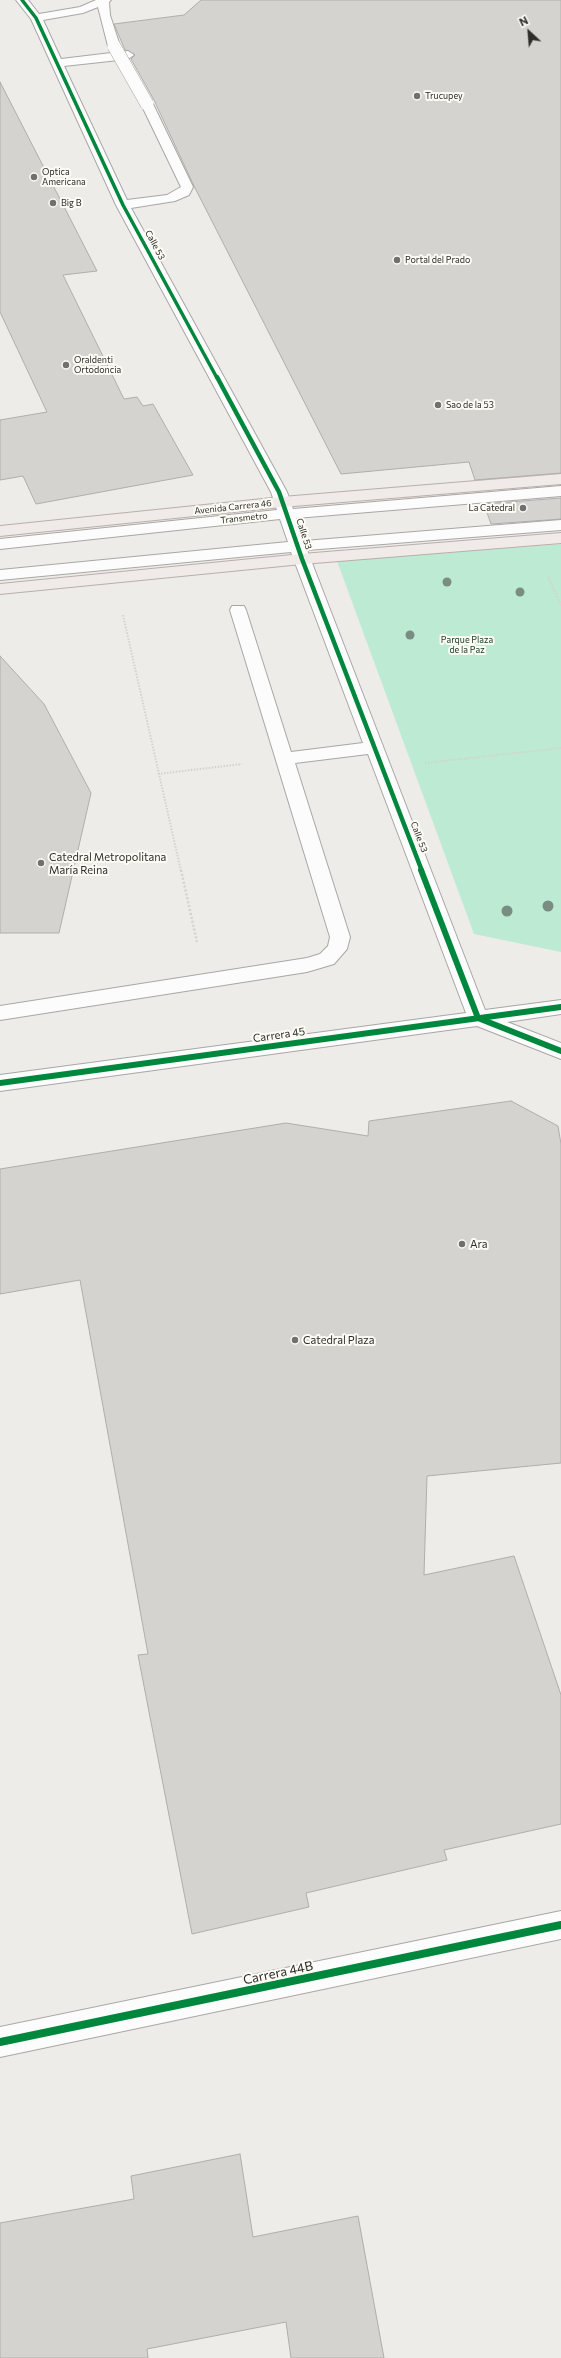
<!DOCTYPE html>
<html>
<head>
<meta charset="utf-8">
<style>
  body { margin:0 }
  #map { position:relative; width:561px; height:2358px; overflow:hidden; background:#edece9; font-family:Commissioner,sans-serif }
  canvas { display:block }
  .north { position:absolute; left:509px; top:12px; width:40px; height:40px; -webkit-text-stroke:3px #fcfbf4; paint-order:stroke; rotate:334deg; font-size:11px; font-weight:700; line-height:16px; text-align:center; color:#2e2d2b }
  .north::after { content:''; display:block; margin:auto; width:14px; height:18px; background:#2e2d2b; clip-path:polygon(50% 0,100% 100%,50% 72%,0 100%) }
</style>
</head>
<body>
<div id="map">
<canvas width="561" height="2358"></canvas>
<div class="north">N</div>
</div>
<script>
const g = document.querySelector('canvas').getContext('2d');
g.lineJoin = 'round';
function fillPath(path, color) {
  g.fillStyle = color;
  g.fill(path, 'evenodd');
}
function poly(rows) {
  const path = new Path2D();
  for (const r of rows) {
    path.moveTo(r[0], r[1]);
    for (let i = 2; i < r.length; i += 2) path.lineTo(r[i], r[i + 1]);
  }
  return path;
}
function strokePath(path, color, width, dash) {
  g.strokeStyle = color;
  g.lineWidth = width;
  g.lineCap = dash ? 'butt' : 'round';
  g.setLineDash(dash || []);
  g.stroke(path);
}
function drawText(font, color, halo, rows, align = 'center') {
  g.font = font + ' Commissioner,sans-serif';
  g.lineWidth = 4;
  g.setLineDash([]);
  g.textBaseline = 'middle';
  g.strokeStyle = halo;
  g.fillStyle = color;
  for (const [text, x, y, turn = 0] of rows) {
    g.save();
    g.translate(x, y);
    g.rotate((+turn || 0) * Math.PI / 180);
    g.textAlign = isNaN(turn) ? turn : align;
    if (halo) g.strokeText(text, 0, 0);
    g.fillText(text, 0, 0);
    g.restore();
  }
}
const green = poly([
  [561,544,561,952,474,934,337,561]
]);
const building = poly([
  [201,0,561,0,561,473,475,480,469,462,341,474,194,186,154,100,131,59,135,55,125,50,114,24,184,15,201,0],
  [0,82,97,271,63,275,124,399,137,397,143,406,153,404,193,475,36,504,23,476,0,480,0,420,47,412,0,312,0,82],
  [561,498,561,519,491,524,484,504,561,498],
  [0,656,44,704,91,793,59,933,0,933,0,656],
  [511,1101,558,1126,561,1144,561,1463,427,1476,424,1575,514,1556,561,1695,561,1824,444,1850,447,1860,306,1893,309,1907,192,1934,138,1655,148,1654,80,1280,0,1294,0,1169,286,1123,368,1136,369,1121,511,1101],
  [240,2154,253,2237,358,2216,384,2358,291,2358,286,2322,147,2349,148,2358,0,2358,0,2223,134,2199,131,2176,240,2154]
]);
const pathFar1 = poly([
  [548,577,561,605],
  [123,615,181,871],
  [425,763,561,748],
  [158,774,242,764]
]);
const path = poly([
  [181,870,197,942]
]);
const minor = poly([
  [16,0,28,0,39,14,80,7,96,0,111,0,109,2,110,15,120,46,118,48,114,49,108,46,98,7,83,13,43,20,61,59,128,51,134,55,128,59,64,66,127,200,167,195,181,187,141,104,147,100,153,104,193,187,189,195,175,201,131,208,287,492,293,509,561,486,561,496,296,518,304,541,561,520,561,530,307,550,485,1010,561,1000,561,1014,507,1022,561,1043,561,1059,477,1026,0,1091,0,1075,466,1013,368,754,295,763,350,937,347,949,334,964,307,972,0,1020,0,1006,307,958,320,954,328,946,330,937,230,610,232,606,244,606,246,610,291,752,363,743,291,552,0,580,0,570,288,542,280,519,0,549,0,539,277,510,271,492,116,205,31,19,16,0],
  [561,1911,561,1939,0,2057,0,2027,561,1911]
]);
const major = poly([
  [561,474,561,484,282,507,0,536,0,526,282,497,561,474],
  [561,533,561,543,302,564,0,594,0,584,302,554,561,533]
]);
const minorBridge = poly([
  [114,46,147,104]
]);
const cyclewayFar3 = poly([
  [22,0,36,18,123,205,217,378]
]);
const cyclewayFar2 = poly([
  [217,377,279,492,302,559,422,871]
]);
const cyclewayFar1 = poly([
  [421,870,478,1018,561,1051],
  [0,1083,561,1007]
]);
const cycleway = poly([
  [0,2042,561,1925]
]);
const trees = [
  [447,582,4.5],
  [520,592,4.5],
  [410,635,4.5],
  [548,906,5.5],
  [507,911,5.5]
];
const markers = [
  [417,96,4,"#71706e"],
  [34,177,4,"#71706e"],
  [53,203,4,"#71706e"],
  [397,260,4,"#71706e"],
  [66,365,4,"#71706e"],
  [438,405,4,"#71706e"],
  [523,508,4,"#71706e"],
  [41,863,4,"#71706e"],
  [462,1244,4,"#71706e"],
  [295,1340,4,"#71706e"]
];
const farPoinames = [
  ["Trucupey",425,96],
  ["Optica",42,172],
  ["Americana",42,182],
  ["Big B",61,203],
  ["Portal del Prado",405,260],
  ["Oraldenti",74,360],
  ["Ortodoncia",74,370],
  ["Sao de la 53",446,405],
  ["La Catedral",515,508,"right"]
];
const farStreetnames = [
  ["Calle 53",155,245,62],
  ["Avenida Carrera 46",233,507,-6],
  ["Transmetro",244,518,-6],
  ["Calle 53",304,534,72],
  ["Calle 53",419,837,69]
];
const farParknames = [
  ["Parque Plaza",467,640],
  ["de la Paz",467,650]
];
const poiNames = [
  ["Catedral Metropolitana",49,857],
  ["María Reina",49,870],
  ["Ara",470,1244],
  ["Catedral Plaza",303,1340]
];
const streetNames = [
  ["Carrera 45",279,1035,-8]
];
const nearStreetnames = [
  ["Carrera 44B",278,1973,-12]
];
fillPath(green, '#bdead2');
fillPath(building, '#d4d3d0');
strokePath(building, '#afaeac', 1);
strokePath(minor, '#a8a7a5', 2);
strokePath(major, '#baaeaa', 2);
strokePath(pathFar1, '#d3d2d2', 2, [1.5, 1.5]);
strokePath(path, '#d3d2d2', 2.5, [2, 2]);
fillPath(minor, '#fcfcfc');
fillPath(major, '#f0eae8');
strokePath(minorBridge, '#a8a7a5', 14, []);
strokePath(minorBridge, '#fcfcfc', 13);
strokePath(cyclewayFar3, '#00873e', 3.5);
strokePath(cyclewayFar2, '#00873e', 4.5);
strokePath(cyclewayFar1, '#00873e', 6);
strokePath(cycleway, '#00873e', 8);
g.fillStyle = '#7a8d83';
for (const [x, y, r] of trees) {
  g.beginPath();
  g.arc(x, y, r, 0, 2 * Math.PI);
  g.fill();
}
for (const [x, y, r, color] of markers) {
  const dot = new Path2D();
  dot.arc(x, y, r, 0, 2 * Math.PI);
  g.fillStyle = color;
  g.fill(dot);
  strokePath(dot, '#fcfbf4', 1.5);
}
drawText('9px', '#2e2d2b', '#fcfbf4', farPoinames, 'left');
drawText('9px', '#2e2d2b', '#fcfbf4', farStreetnames);
drawText('9px', '#1b402f', '#fcfbf4', farParknames);
drawText('11px', '#2e2d2b', '#fcfbf4', poiNames, 'left');
drawText('11px', '#2e2d2b', '#fcfbf4', streetNames);
drawText('13px', '#2e2d2b', '#fcfbf4', nearStreetnames);
</script>
</body>
</html>
